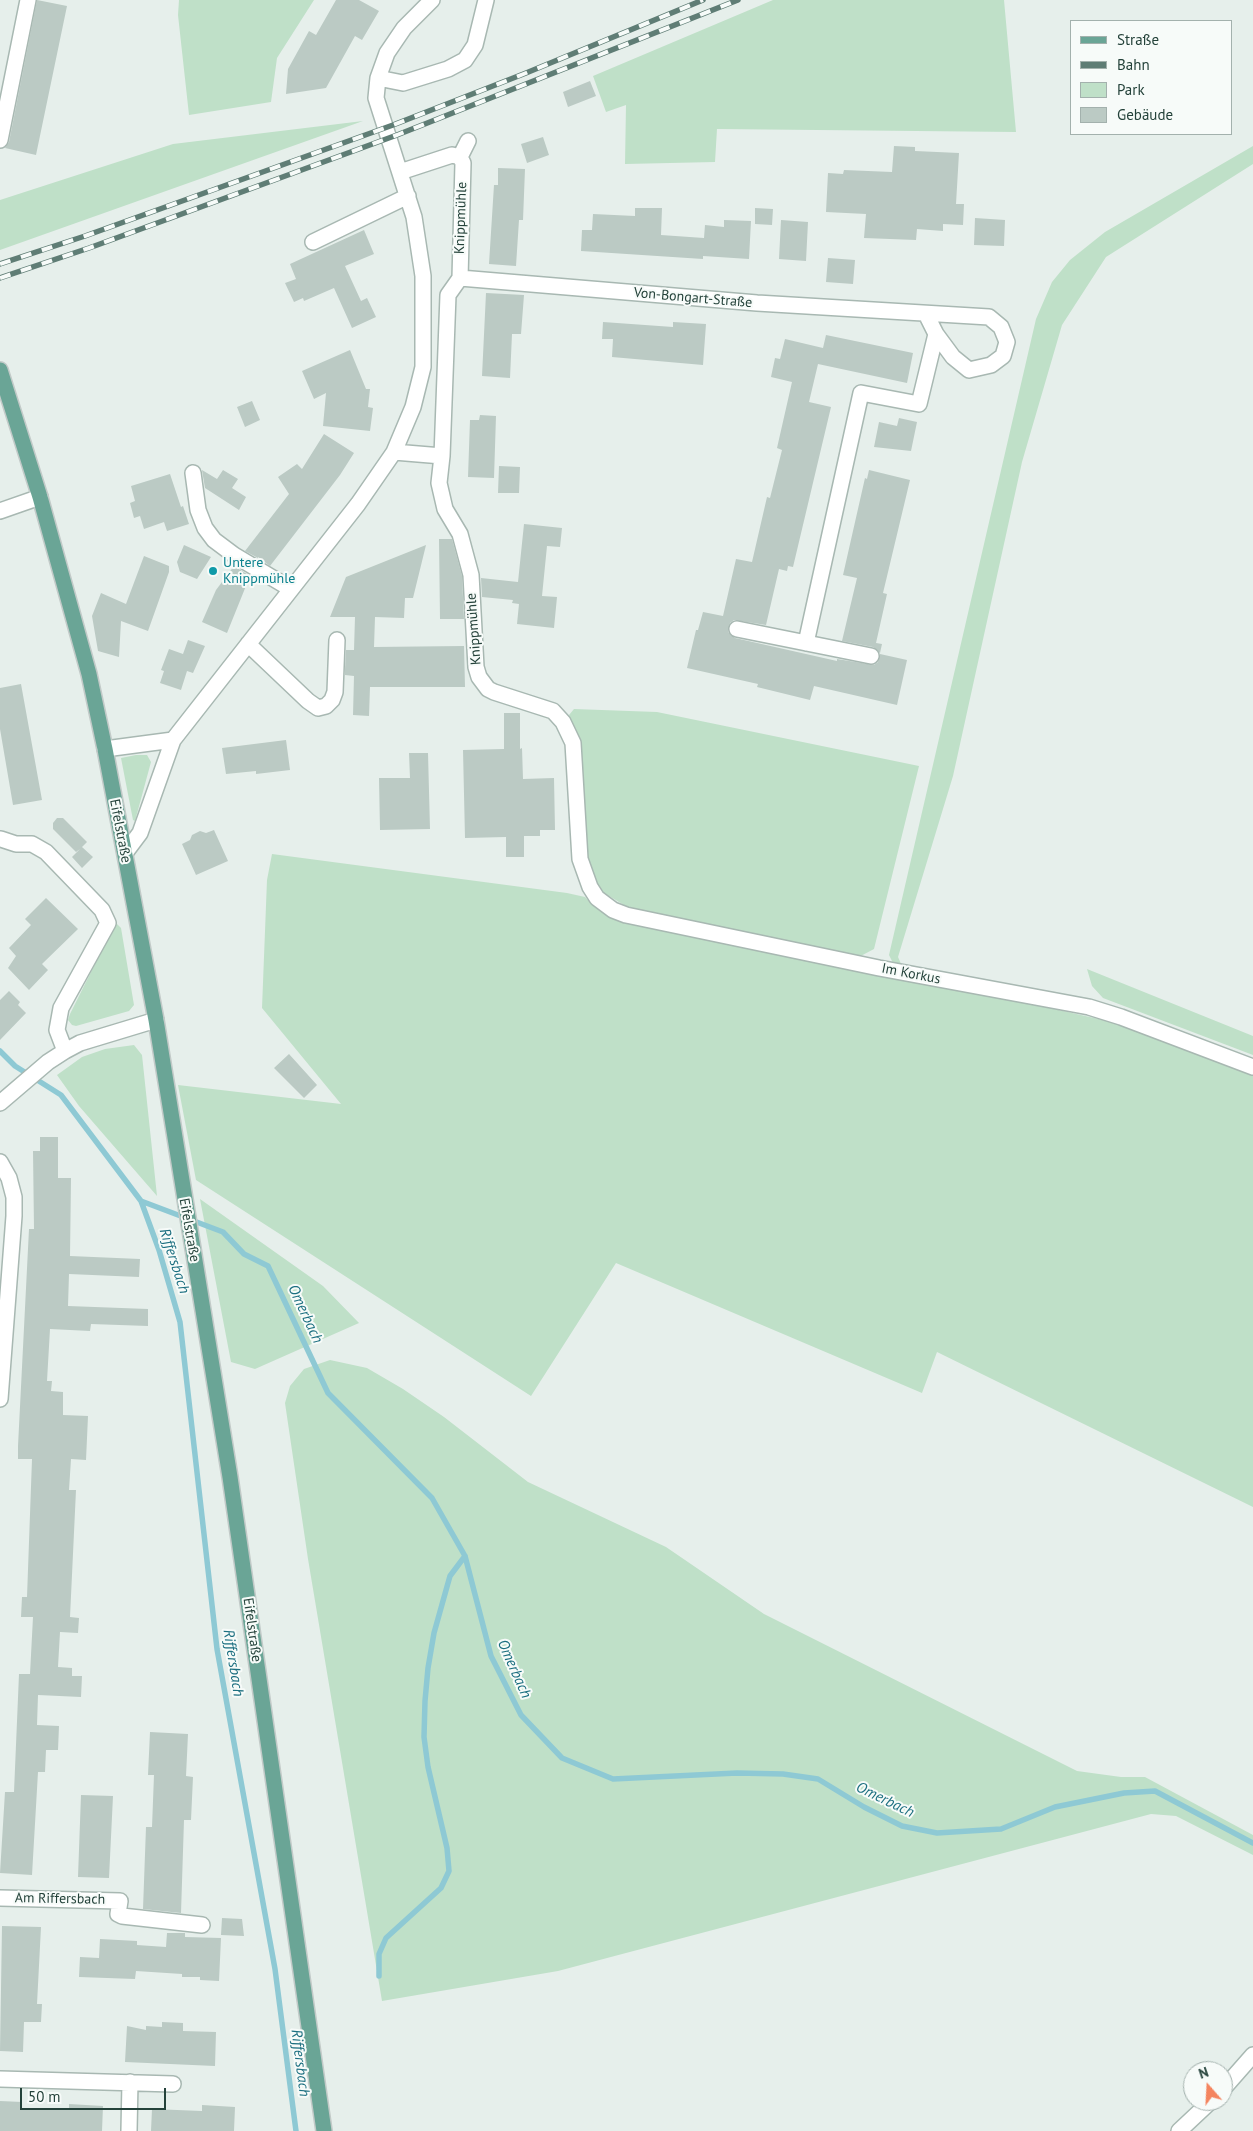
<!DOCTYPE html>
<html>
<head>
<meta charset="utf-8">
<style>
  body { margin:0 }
  #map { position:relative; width:1253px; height:2131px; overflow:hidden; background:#e6efeb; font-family:"PT Sans",sans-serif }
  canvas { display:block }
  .legend { position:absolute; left:1070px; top:20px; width:162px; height:115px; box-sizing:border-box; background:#f7fbf9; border:1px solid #a3b1ad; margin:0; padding:6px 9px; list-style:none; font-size:15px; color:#24423a }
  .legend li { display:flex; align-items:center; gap:10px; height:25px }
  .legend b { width:25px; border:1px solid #a3b1ad }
  .north { position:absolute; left:1183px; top:2061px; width:50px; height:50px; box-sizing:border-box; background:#f7fbf9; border:1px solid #a3b1ad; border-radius:50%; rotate:341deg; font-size:14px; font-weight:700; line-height:20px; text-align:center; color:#24423a }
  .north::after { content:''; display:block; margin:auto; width:18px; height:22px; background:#f4845f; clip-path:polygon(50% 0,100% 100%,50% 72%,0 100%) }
  .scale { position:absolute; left:20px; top:2088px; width:146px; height:22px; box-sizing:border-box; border:2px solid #24423a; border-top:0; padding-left:6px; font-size:15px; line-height:18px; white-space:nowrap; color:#24423a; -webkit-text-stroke:4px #f7fbf9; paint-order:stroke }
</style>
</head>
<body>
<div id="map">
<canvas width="1253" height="2131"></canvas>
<ul class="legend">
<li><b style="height:6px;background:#6aa596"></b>Straße</li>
<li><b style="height:6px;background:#5f7d75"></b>Bahn</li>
<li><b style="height:14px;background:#bfe0c8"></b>Park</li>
<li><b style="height:14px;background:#bbcac4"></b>Gebäude</li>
</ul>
<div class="north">N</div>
<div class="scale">50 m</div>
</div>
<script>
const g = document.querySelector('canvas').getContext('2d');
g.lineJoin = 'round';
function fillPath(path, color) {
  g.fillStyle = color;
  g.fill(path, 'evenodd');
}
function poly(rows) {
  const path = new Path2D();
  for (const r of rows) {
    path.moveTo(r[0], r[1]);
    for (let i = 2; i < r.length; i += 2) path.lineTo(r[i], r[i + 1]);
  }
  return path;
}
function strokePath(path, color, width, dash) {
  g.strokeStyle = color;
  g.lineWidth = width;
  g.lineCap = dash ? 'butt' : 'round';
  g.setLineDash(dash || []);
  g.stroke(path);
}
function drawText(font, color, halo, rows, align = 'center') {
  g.font = font + ' "PT Sans",sans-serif';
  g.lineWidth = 4;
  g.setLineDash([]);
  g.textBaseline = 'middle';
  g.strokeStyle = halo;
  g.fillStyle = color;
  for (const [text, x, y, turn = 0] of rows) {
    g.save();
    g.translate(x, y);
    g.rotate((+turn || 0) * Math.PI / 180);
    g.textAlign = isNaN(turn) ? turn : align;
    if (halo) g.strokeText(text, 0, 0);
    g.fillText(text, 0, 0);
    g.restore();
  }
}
const green = poly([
  [179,0,314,0,277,58,271,102,189,115,178,15],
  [773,0,1004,0,1016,132,717,129,715,162,625,164,626,105,606,112,593,76],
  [363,121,0,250,0,200,173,144],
  [1253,146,1253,164,1106,257,1062,325,1022,462,953,776,898,957,902,966,893,963,889,955,1036,319,1052,282,1070,260,1105,232],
  [574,709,657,712,919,766,874,949,855,959,629,908,604,893,588,871,578,740,569,715],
  [136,755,147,755,151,762,135,821,133,820,121,758],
  [272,854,567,893,585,897,593,905,1143,1029,1253,1071,1253,1507,937,1352,922,1393,616,1263,531,1396,196,1180,178,1085,341,1104,262,1008,267,880],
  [117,924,121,928,134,1005,129,1011,76,1026,72,1025,68,1020,70,1014,113,928],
  [1087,969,1253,1036,1253,1055,1103,998,1092,986],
  [134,1045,142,1055,157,1196,79,1106,57,1075,82,1057,105,1049],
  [200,1199,323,1286,359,1323,255,1369,231,1362],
  [330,1360,367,1368,403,1389,444,1417,528,1482,666,1547,764,1614,1077,1771,1121,1777,1145,1777,1253,1835,1253,1855,1176,1816,1151,1814,558,1971,382,2001,308,1559,285,1403,290,1386,304,1369]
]);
const stream = poly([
  [0,1051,15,1066,61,1095,141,1201,223,1232,244,1254,268,1266,328,1393,432,1498,465,1556,491,1656,521,1715,562,1758,613,1779,737,1773,783,1774,818,1779,864,1807,902,1826,937,1833,1001,1829,1055,1807,1124,1793,1155,1791,1253,1843],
  [141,1201,159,1250,180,1322,217,1649,275,1969,296,2131],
  [379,1976,379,1954,386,1938,441,1888,449,1871,447,1848,428,1767,424,1737,425,1701,428,1668,434,1633,450,1576,465,1556]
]);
const building = poly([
  [37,0,67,6,36,155,5,148,9,142],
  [336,0,359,0,379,11,362,40,355,36,326,88,286,94,288,69,309,31,316,35],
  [590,81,596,96,568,107,563,92],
  [543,137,549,155,527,163,521,144],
  [894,146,915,147,915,151,959,153,956,204,964,204,963,225,943,224,943,231,917,229,916,240,864,238,866,214,826,212,828,173,843,174,844,170,892,172],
  [498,168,525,169,523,220,519,220,516,266,489,264,494,185,498,185],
  [635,208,662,208,661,235,704,238,705,225,724,227,724,220,751,221,749,259,703,256,703,259,581,251,582,230,592,230,593,214,635,216],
  [755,208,773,209,772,225,755,224],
  [975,218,1005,220,1004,246,974,245],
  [781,220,808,222,806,261,779,259],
  [364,230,374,254,345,266,361,301,367,298,376,317,352,328,334,288,304,301,303,298,294,302,285,283,296,279,290,264],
  [828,258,855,260,853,284,826,282],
  [486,293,524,295,521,334,512,334,510,378,482,376],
  [603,322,673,327,673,322,706,324,703,365,612,357,613,339,602,339],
  [826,335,913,353,907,383,818,364,809,402,831,407,793,567,788,566,787,571,779,569,766,625,734,620,730,623,728,632,735,638,837,661,837,659,874,665,878,662,880,654,907,660,897,705,814,686,810,700,757,687,758,684,687,668,696,630,698,630,703,612,723,616,736,559,752,562,767,497,770,498,782,450,777,448,792,382,771,377,775,358,780,359,785,339,823,348],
  [350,350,366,389,370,389,368,407,373,408,370,431,323,426,326,393,314,399,302,371],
  [252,401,260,420,245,427,237,407],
  [480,415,496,416,494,478,468,477,470,420,479,420],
  [899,418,917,422,911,451,874,447,879,422,897,426],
  [324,434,354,453,340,475,270,566,258,557,258,558,245,551,289,494,278,477,297,464,302,469],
  [499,466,520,467,519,493,498,493],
  [202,470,217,479,223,470,238,479,232,488,246,497,239,510,205,488],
  [869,470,910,480,883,593,887,594,876,643,882,644,880,653,873,647,842,641,857,578,843,575,865,478,867,479],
  [170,474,181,507,183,506,189,524,167,531,164,522,144,529,140,516,134,518,130,503,135,501,131,486],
  [524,524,562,528,560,547,547,546,542,596,557,597,554,628,517,624,519,604,512,603,513,600,482,597,481,578,518,582],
  [439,539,452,539,462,576,464,619,440,619],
  [184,545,211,557,197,579,180,572,177,562],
  [426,545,413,598,405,598,404,618,375,617,374,647,464,646,465,687,370,687,369,716,353,715,354,676,345,675,345,669,346,650,354,650,355,617,330,617,346,577],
  [144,556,169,566,169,572,148,631,121,621,119,657,98,651,92,616,101,593,126,604],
  [234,566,250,576,227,633,202,622,216,590],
  [188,640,205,646,193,673,187,671,181,690,160,683,164,671,161,670,169,649,183,654],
  [21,684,42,800,13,805,0,729,0,688],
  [504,713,520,713,520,749,522,748,523,779,554,778,555,830,540,830,540,836,524,836,524,857,506,857,506,837,465,838,463,750,504,749],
  [286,740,290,770,256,774,256,771,226,774,222,748],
  [409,753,428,753,430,829,380,830,379,778,410,778],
  [57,818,63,818,87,842,82,847,93,857,82,868,72,857,80,849,76,852,53,829,53,823],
  [214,830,228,861,196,875,182,844,190,840,192,835,200,831,206,833],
  [46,898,78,929,42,964,48,970,29,990,8,968,16,956,9,948,31,925,25,919],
  [9,991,20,1002,18,1005,26,1013,0,1040,0,1000],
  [289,1054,317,1085,304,1098,274,1068],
  [40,1137,58,1137,58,1178,71,1178,70,1256,140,1259,139,1277,69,1274,68,1306,148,1309,148,1326,91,1324,90,1331,50,1329,47,1381,52,1381,51,1391,63,1392,63,1415,88,1416,86,1460,71,1459,69,1490,76,1490,70,1617,79,1618,78,1633,60,1632,58,1667,72,1668,72,1676,82,1676,81,1697,38,1695,37,1725,59,1726,58,1750,46,1750,45,1772,38,1772,32,1875,0,1873,5,1792,14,1792,19,1674,30,1674,33,1617,21,1617,22,1597,27,1597,32,1459,18,1459,18,1446,29,1229,34,1229,33,1151,40,1151],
  [150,1732,188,1734,186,1776,193,1777,191,1820,184,1820,181,1913,143,1909,146,1827,152,1827,154,1775,148,1775],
  [81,1795,113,1796,109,1878,78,1877],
  [222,1918,242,1919,244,1936,221,1935],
  [2,1926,41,1927,37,2004,42,2004,41,2022,24,2022,23,2052,0,2051],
  [167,1933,185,1933,185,1937,221,1938,219,1981,200,1980,200,1977,182,1977,182,1974,136,1971,135,1979,79,1977,80,1957,99,1958,100,1939,137,1941,137,1945,166,1947],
  [162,2022,183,2023,183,2031,216,2032,215,2066,125,2062,127,2026,146,2030,146,2026,162,2027],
  [0,2101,22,2102,22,2108,54,2110,69,2110,69,2104,103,2106,102,2131,0,2131],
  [202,2105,235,2107,234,2131,151,2131,152,2109,202,2111]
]);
const minor = poly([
  [378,78,403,83,448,69,465,60,475,45,486,0],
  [0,140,28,0],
  [460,157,463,163,460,278,448,295,442,456,439,483,445,509,460,534,471,575,476,667,479,677,488,689,494,692,553,711,563,722,573,743,580,859,590,887,597,898,613,910,626,915,879,968,1089,1007,1121,1017,1253,1067],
  [460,157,468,141],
  [400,172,452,155,460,157],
  [313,242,408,196],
  [460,278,757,303,989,317,1001,327,1007,342,1003,356,991,365,969,370,953,357,936,334,926,314],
  [394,452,442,456],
  [193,473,198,510,205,528,214,540,234,555,291,589],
  [0,511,40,497],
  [737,629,871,656],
  [806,643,861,393,919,404,936,334],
  [248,644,308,701,318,708,326,706,332,700,335,692,337,640],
  [105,749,173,740],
  [1,839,16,844,32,844,46,852,102,910,108,923,61,1008,57,1030,65,1051],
  [125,853,140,833,173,740,358,504,394,452,413,407,423,367,423,276,414,217,376,98,378,78,387,53,404,28,432,0],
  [0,1103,48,1062,65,1051,80,1043,156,1020],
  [0,1162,9,1178,14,1197,14,1216,0,1399],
  [0,1898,120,1901,118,1914,122,1916,202,1925],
  [0,2079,173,2084],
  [1223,2089,1253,2055],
  [129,2131,130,2082],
  [1179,2131,1211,2101]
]);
const major = poly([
  [0,370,40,497,89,674,105,749,156,1020,230,1477,324,2131]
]);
const rail = poly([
  [0,264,85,236,393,125,526,73,703,0],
  [0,278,89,248,397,135,738,0]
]);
const markers = [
  [213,571,5,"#0f9aa8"]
];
const streetNames = [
  ["Knippmühle",461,218,-88],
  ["Von-Bongart-Straße",693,298,5],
  ["Knippmühle",474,629,-94],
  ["Eifelstraße",120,831,79],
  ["Im Korkus",911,974,11],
  ["Eifelstraße",189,1230,80],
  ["Eifelstraße",252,1630,82],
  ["Am Riffersbach",60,1899,1]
];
const cultureNames = [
  ["Untere",223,563],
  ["Knippmühle",223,579]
];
const waterNames = [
  ["Riffersbach",174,1261,72],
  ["Omerbach",305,1314,65],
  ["Riffersbach",233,1663,81],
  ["Omerbach",514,1669,66],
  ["Omerbach",885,1800,26],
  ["Riffersbach",300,2063,83]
];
fillPath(green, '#bfe0c8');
strokePath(stream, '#8ec9d4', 5.5);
fillPath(building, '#bbcac4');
strokePath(minor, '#a8b8b2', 18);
strokePath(major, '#c2cac8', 18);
strokePath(minor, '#fff', 15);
strokePath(major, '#6aa596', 15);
strokePath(rail, '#5f7d75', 5.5);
strokePath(rail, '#f7fbf9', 4, [11]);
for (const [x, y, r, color] of markers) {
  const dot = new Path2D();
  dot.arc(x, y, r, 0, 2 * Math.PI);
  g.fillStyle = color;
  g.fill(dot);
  strokePath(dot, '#f7fbf9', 2);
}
drawText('14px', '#24423a', '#f7fbf9', streetNames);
drawText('14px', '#0d838f', '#f7fbf9', cultureNames, 'left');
drawText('italic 15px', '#1c6f80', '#f7fbf9', waterNames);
</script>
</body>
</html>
